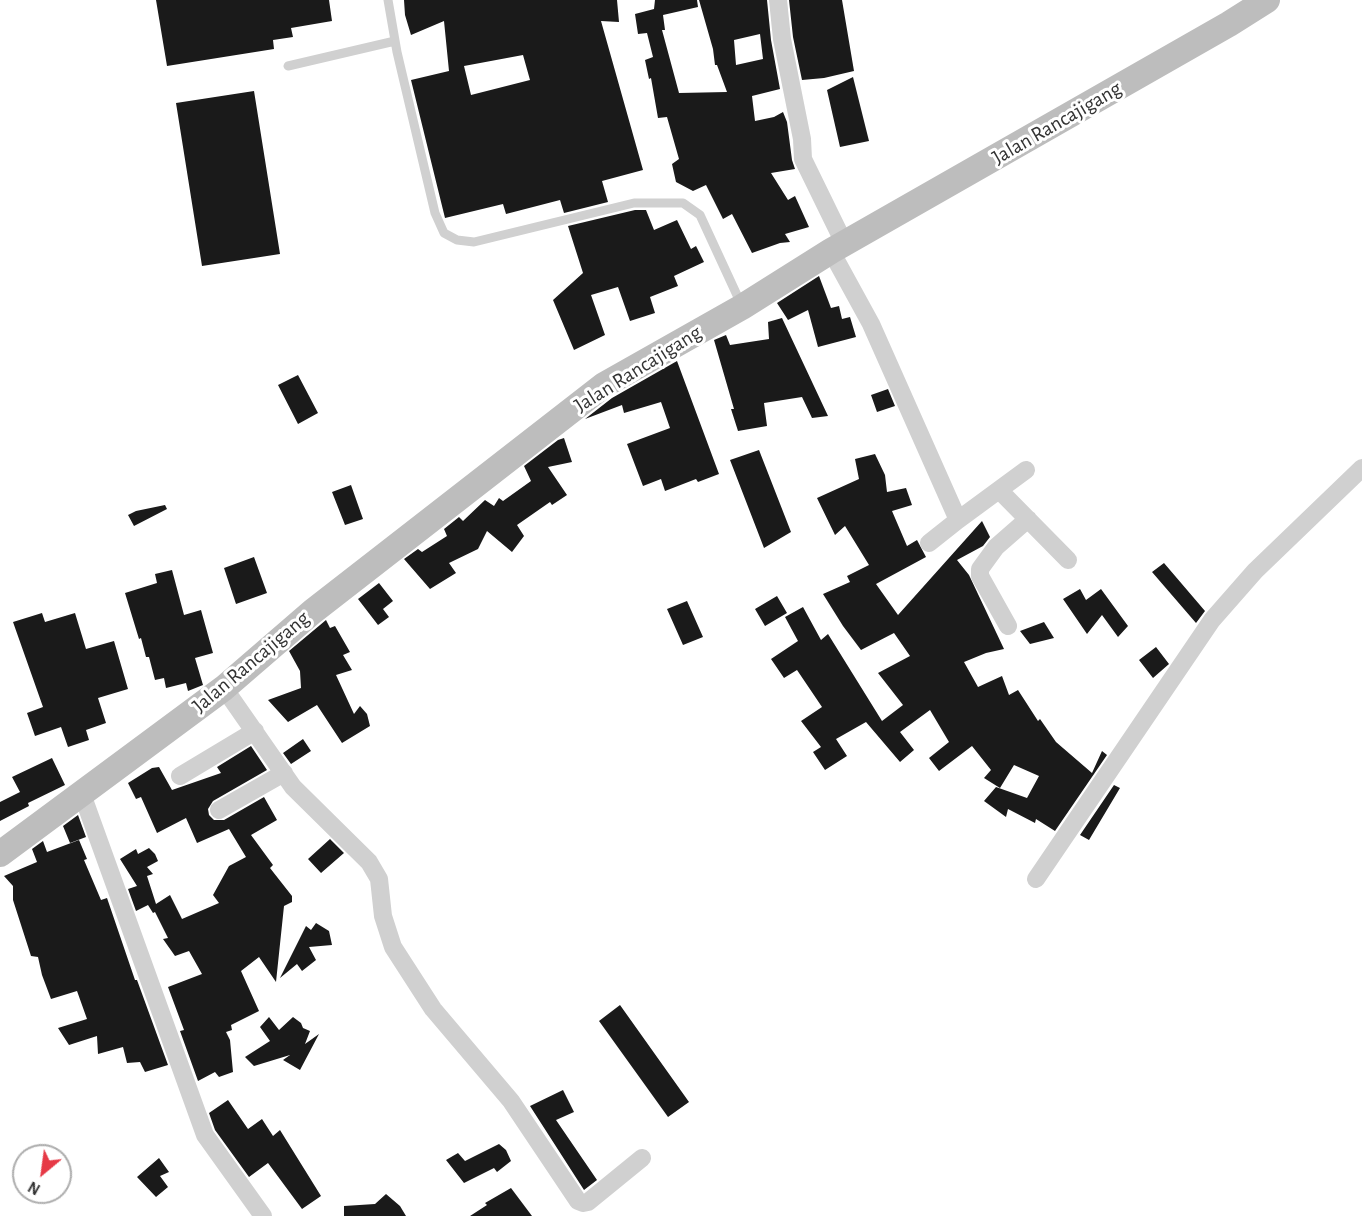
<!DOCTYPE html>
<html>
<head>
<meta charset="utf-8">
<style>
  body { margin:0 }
  #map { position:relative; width:1362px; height:1216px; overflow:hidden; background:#fff; font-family:"Alegreya Sans",sans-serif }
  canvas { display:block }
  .north { position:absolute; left:12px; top:1144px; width:60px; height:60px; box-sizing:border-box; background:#fff; border:2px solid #adadad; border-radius:50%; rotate:209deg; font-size:16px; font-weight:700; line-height:24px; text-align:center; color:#333 }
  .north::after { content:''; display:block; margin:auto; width:21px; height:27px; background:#e63946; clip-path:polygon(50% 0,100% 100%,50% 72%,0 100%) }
</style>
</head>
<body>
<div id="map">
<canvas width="1362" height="1216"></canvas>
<div class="north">N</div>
</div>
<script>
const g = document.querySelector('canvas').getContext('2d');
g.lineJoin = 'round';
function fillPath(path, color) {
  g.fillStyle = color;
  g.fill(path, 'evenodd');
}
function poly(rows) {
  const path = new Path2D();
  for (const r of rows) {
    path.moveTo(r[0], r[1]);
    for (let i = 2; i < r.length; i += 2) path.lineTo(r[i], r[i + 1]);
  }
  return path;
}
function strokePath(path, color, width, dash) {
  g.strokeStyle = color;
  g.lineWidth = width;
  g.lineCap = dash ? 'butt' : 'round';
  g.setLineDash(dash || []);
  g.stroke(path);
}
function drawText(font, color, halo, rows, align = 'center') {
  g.font = font + ' "Alegreya Sans",sans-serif';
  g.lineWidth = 6;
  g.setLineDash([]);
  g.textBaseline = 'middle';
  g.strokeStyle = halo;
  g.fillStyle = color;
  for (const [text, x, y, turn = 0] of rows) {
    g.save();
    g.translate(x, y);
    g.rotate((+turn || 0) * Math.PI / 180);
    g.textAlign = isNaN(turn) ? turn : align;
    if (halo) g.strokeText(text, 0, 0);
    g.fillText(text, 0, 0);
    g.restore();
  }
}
const building = poly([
  [156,0,329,0,332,21,291,28,293,37,273,40,274,49,167,66],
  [404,0,617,0,619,22,601,21,643,170,602,181,608,202,564,213,560,200,506,214,503,204,445,218,411,80,449,71,444,21,411,35,405,15],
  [523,55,530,80,471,95,464,66],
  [655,0,697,0,698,7,663,15,665,30,662,30,679,93,727,92,717,65,715,65,713,49,699,0,767,0,771,40,780,89,752,96,755,121,774,117,783,112,787,122,792,160,795,169,771,173,788,200,795,196,809,227,785,234,790,242,780,243,752,253,732,214,723,219,706,185,693,191,676,182,672,164,679,159,667,117,658,118,651,78,649,79,645,60,653,57,647,33,638,34,635,14,654,9],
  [760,34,763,59,736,65,734,40],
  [789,0,842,0,854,71,824,78,802,80,793,37],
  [853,77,869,141,840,147,827,90],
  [254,91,280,254,202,266,176,103],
  [635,210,646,210,654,230,677,220,691,249,696,246,704,262,674,276,678,286,650,297,655,313,630,321,618,287,591,295,605,335,574,350,553,300,583,273,568,226],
  [819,276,831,308,839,306,842,319,850,317,856,337,818,347,808,310,788,320,777,303],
  [782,318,828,416,812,418,802,397,764,403,767,426,738,431,731,409,734,409,714,340,726,335,730,345,769,339,768,322],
  [677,361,719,474,698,482,696,479,665,491,661,479,643,486,627,444,670,428,661,402,624,413,622,405,585,419,612,398],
  [298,375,318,413,298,424,278,385],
  [888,389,895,406,877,412,871,395],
  [564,438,572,462,548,467,567,495,552,505,550,502,517,525,524,536,512,552,487,531,478,549,449,563,456,573,430,589,404,559,418,549,422,552,447,536,444,529,459,517,463,521,485,500,494,506,499,498,503,501,531,481,524,466,558,440],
  [759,450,791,532,764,548,730,460],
  [875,454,885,475,887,492,906,488,912,505,892,511,907,546,917,540,926,557,876,584,898,615,982,521,990,537,983,546,957,560,969,575,1004,649,986,653,964,662,978,687,1002,676,1009,695,1018,690,1038,721,1040,719,1056,742,1092,773,1102,751,1107,755,1055,831,1036,819,1035,823,1008,809,1006,817,984,801,996,787,1027,798,1039,776,1014,765,1000,788,984,778,991,770,972,746,939,771,929,758,949,742,930,710,900,732,914,750,900,762,866,722,836,739,847,756,825,770,813,752,821,747,801,721,822,707,797,670,784,678,771,659,798,641,785,617,803,607,821,640,828,634,882,721,903,705,878,673,910,656,894,633,861,650,843,626,823,594,850,582,847,576,869,565,845,526,835,535,817,498,859,479,855,459],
  [351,485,363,519,345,525,332,492],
  [165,505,167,509,134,526,128,515,136,511],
  [254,557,267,593,236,604,224,568],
  [1164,563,1205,611,1196,623,1152,572],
  [172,570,184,615,201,610,213,653,195,658,203,685,188,691,186,683,166,688,164,678,155,680,149,657,146,657,141,638,139,639,125,593,157,583,155,574],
  [379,583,393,601,383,609,389,617,378,625,358,599],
  [1080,589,1086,600,1101,589,1128,626,1118,637,1102,615,1087,634,1063,599],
  [777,596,787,613,765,626,755,609],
  [687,601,703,637,683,645,667,609],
  [42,613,45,622,75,613,86,649,114,641,128,689,98,698,106,723,86,730,89,740,68,747,61,727,35,736,27,713,43,707,13,622],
  [326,620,330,628,335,626,350,652,343,655,352,670,336,675,354,714,360,706,367,714,370,726,342,743,317,705,288,722,268,700,301,688,300,671,289,651],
  [1044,622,1054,638,1030,644,1020,631],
  [1156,647,1169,664,1153,678,1139,660],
  [303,739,311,751,291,764,283,753],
  [251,746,267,770,213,801,208,809,209,815,214,820,224,820,264,797,277,820,251,835,273,865,270,868,292,896,292,902,284,906,276,982,259,957,241,971,259,1011,231,1025,232,1030,226,1032,230,1040,233,1072,219,1077,215,1072,198,1081,180,1031,184,1030,168,987,202,974,189,951,175,956,163,939,168,938,155,912,153,913,148,905,136,911,128,889,137,886,120,859,136,849,138,854,149,848,155,854,158,861,147,867,153,874,147,876,156,904,170,895,182,919,219,903,213,895,229,866,246,857,229,829,197,843,186,818,157,833,141,797,136,799,128,783,152,768,159,767,172,790,221,773,217,767],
  [52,758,65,785,28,803,29,806,0,821,0,802,20,792,12,777],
  [1114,785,1120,788,1089,840,1080,835],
  [78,815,86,837,70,843,63,826],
  [330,839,344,853,321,873,308,859],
  [79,840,87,859,84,860,101,900,107,898,135,980,137,980,168,1065,145,1072,140,1062,127,1063,123,1047,98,1054,97,1036,69,1045,58,1028,87,1019,77,991,51,999,42,975,38,957,31,956,13,900,13,886,4,876,37,862,32,849,43,841,47,852],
  [316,923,329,931,332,945,309,947,316,960,302,971,297,964,280,978,306,926,311,930],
  [620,1005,689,1102,668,1117,599,1021],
  [269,1017,279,1030,293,1017,301,1023,303,1028,310,1031,305,1044,319,1034,300,1070,283,1060,290,1055,254,1066,245,1057,270,1041,260,1027],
  [563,1090,574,1112,556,1120,597,1180,584,1190,530,1106],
  [228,1100,248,1129,262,1119,273,1136,280,1130,321,1196,302,1209,268,1163,249,1177,215,1130,209,1113],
  [499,1144,506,1150,511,1161,497,1172,494,1168,464,1183,446,1160,458,1153,465,1161],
  [159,1158,169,1172,160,1176,168,1187,156,1197,137,1177],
  [511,1188,532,1216,470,1216,487,1205,485,1203],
  [386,1194,400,1206,406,1216,344,1216,344,1206,375,1204]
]);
const service = poly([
  [388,0,397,52,435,213,444,233,457,240,474,242,634,203,683,203,700,215,742,306],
  [288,66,395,41]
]);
const minor = poly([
  [778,0,782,39,802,139,803,159,845,245],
  [831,251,871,324,958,520,929,543],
  [999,490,1068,560],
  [958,520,1026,470],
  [1008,626,980,576,980,569,996,547,1028,519],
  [224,688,293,787,369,862,379,879,383,916,393,947,433,1009,511,1101,578,1201,583,1203,588,1202,642,1158],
  [180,776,255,731],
  [82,794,205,1135,263,1216],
  [219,810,284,773],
  [1036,879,1212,620,1255,571,1362,468]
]);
const secondary = poly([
  [0,854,224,688,312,612,604,385,742,307,831,251,1229,24,1267,0]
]);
const streetNames = [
  ["Jalan Rancajigang",1057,123,-30],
  ["Jalan Rancajigang",638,369,-32],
  ["Jalan Rancajigang",251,662,-40]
];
fillPath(building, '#1a1a1a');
strokePath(service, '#d0d0d0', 9);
strokePath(minor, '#d0d0d0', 18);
strokePath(secondary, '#bdbdbd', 26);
drawText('21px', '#333', '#fff', streetNames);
</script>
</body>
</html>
